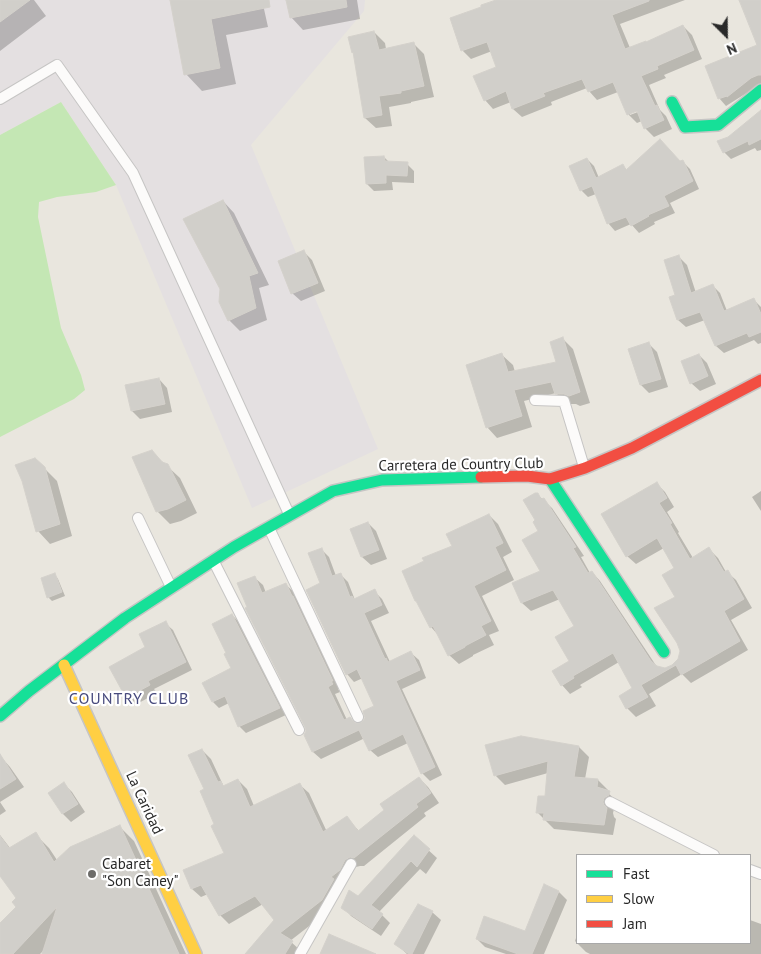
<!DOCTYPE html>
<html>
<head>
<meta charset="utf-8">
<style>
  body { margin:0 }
  #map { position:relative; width:761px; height:954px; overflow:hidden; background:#e9e6de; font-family:"PT Sans",sans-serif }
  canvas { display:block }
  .legend { position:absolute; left:576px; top:854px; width:175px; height:90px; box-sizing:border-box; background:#fff; border:1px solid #a9a9a9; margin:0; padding:6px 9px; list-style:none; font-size:15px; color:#292929 }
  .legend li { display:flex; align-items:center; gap:10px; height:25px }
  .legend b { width:25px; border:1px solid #a9a9a9 }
  .north { position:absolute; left:701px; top:10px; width:50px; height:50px; -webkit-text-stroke:4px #fff; paint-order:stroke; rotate:157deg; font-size:14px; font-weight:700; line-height:20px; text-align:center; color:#292929 }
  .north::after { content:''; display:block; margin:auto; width:18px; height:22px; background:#292929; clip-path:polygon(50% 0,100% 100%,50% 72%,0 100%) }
</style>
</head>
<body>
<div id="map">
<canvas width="761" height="954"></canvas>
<ul class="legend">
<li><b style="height:6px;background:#16e098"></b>Fast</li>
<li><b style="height:6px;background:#ffcf43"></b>Slow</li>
<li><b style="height:6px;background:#f24e42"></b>Jam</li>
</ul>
<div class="north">N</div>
</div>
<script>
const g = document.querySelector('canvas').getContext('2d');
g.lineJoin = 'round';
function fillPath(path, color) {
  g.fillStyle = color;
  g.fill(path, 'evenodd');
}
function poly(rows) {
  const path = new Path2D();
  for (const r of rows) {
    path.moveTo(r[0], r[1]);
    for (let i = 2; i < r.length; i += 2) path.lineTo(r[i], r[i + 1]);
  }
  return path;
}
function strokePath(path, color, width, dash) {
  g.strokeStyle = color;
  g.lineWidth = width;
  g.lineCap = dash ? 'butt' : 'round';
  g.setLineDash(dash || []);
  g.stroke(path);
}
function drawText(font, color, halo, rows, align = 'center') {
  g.font = font + ' "PT Sans",sans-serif';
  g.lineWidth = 4.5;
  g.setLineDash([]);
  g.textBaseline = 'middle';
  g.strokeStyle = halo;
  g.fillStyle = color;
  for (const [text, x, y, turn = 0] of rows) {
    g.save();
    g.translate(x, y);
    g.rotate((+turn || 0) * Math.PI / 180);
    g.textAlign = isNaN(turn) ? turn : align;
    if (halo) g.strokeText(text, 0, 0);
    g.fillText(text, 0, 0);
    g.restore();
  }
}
const industrial = poly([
  [0,0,365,0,364,11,251,145,378,449,252,508,116,185,61,102,0,135]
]);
const green = poly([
  [61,102,116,185,96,192,57,197,39,202,38,217,61,328,81,375,85,390,74,399,0,437,0,135]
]);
const shadow = poly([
  [0,0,34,0,46,16,0,51],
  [171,0,262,0,268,27,226,35,236,84,202,91,186,74],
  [288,0,357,0,360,19,303,30,291,17],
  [518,0,685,0,620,24,630,48,646,43,683,26,692,35,702,59,664,75,666,78,649,85,660,110,666,116,672,129,654,137,645,128,642,121,637,123,628,114,618,92,597,100,589,91,587,88,551,102,552,105,522,117,513,109,511,102,493,109,485,100,498,67,492,51,471,59,462,50],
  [643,110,630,115,630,112],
  [749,0,761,0,761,84,726,106,719,98,757,46],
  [374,32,385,43,386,49,413,43,424,54,434,97,411,102,411,103,389,107,392,126,376,128,365,118,354,54,353,52],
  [761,112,761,150,757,151,755,148,731,159,724,152,728,138],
  [384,157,390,163,407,164,414,171,414,183,392,182,393,190,374,191,367,184],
  [587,159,594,166,599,178,623,166,627,170,683,162,690,169,699,189,670,203,675,213,654,222,655,224,639,233,631,224,615,231,608,223,596,194,588,197,581,190],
  [223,201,234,213,269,285,259,288,267,320,240,331,229,320],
  [303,251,312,260,325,291,301,301,292,293],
  [679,257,687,265,696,293,712,285,720,293,727,311,754,300,761,307,761,343,758,344,754,340,724,353,716,346,705,320,686,327,678,320,670,298,677,295],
  [563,339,573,349,590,403,580,406,576,404,567,404,556,393,524,401,532,427,497,438,487,427,502,355,513,365,515,372,558,363],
  [649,344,657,352,668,387,649,393,641,385,630,350],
  [699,355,707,363,716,384,700,391,691,383],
  [159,379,167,388,172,412,140,419,132,411],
  [152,452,180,478,197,513,181,521,170,524,157,511],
  [35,459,57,481,72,536,50,544,38,531],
  [657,484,665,492,674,507,667,512,679,532,678,533,693,558,709,549,718,558,726,572,727,572,736,580,752,608,731,620,748,650,691,683,682,674,649,694,656,706,636,717,627,708,634,689,619,662,580,685,582,687,570,694,562,685,571,662,575,627,560,599,531,611,522,603,514,584,541,572,540,531,537,521,537,494,552,508,584,556,581,557,590,573,592,572,600,581,657,667,666,669,673,666,679,660,681,651,676,568,664,548,636,564,627,556],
  [761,491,761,511,752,497],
  [489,515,498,524,512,552,503,557,514,580,482,596,499,631,489,635,494,645,473,655,473,656,459,664,449,655,439,636,431,627,453,546],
  [368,523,376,531,387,559,371,565,362,557,352,530],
  [321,549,329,557,336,576,340,574,348,582,355,600,374,591,382,599,389,613,371,621,390,662,411,653,419,660,426,678,402,689,442,775,430,781,422,773,408,743,378,757,370,750,365,738,321,759,313,752,305,735,307,731,248,607,255,578,263,585,266,593,286,585,294,592,340,688,338,689,340,692,335,694,347,720,356,724,362,724,376,707,363,678,354,682,347,674,321,584],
  [55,575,58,579,65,596,52,601,48,597],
  [232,615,239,622,286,715,246,733,239,726,229,703,219,708,213,702,233,669],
  [165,623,173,630,192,670,154,689,157,693,135,705,127,698,111,668,147,648],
  [579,747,589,757,585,779,598,780,608,790,607,792,619,803,614,809,613,813,614,817,616,819,613,835,554,829,538,813,546,798,548,773,505,785,495,775],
  [202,750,211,759,224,787,238,780,247,789,254,806,300,785,309,793,327,832,347,818,359,831,386,810,419,778,428,787,439,803,424,813,426,816,364,866,360,866,356,867,348,879,339,886,342,889,331,909,290,941,301,951,299,954,247,954,275,920,263,904,229,924,220,915,208,894,201,897,192,889,225,853,206,790],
  [2,758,10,767,24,787,0,802,6,811,0,815,0,760],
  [64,784,72,792,85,812,71,822,63,814],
  [120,827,134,841,186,954,44,954,45,949,40,954,0,954,0,925,17,907,18,898,0,874,0,835,10,848,35,834,49,848,57,860],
  [414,837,437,858,426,874,420,869,379,912,390,923,381,936,351,916,343,907,358,898],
  [559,892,567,900,544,954,506,954,485,947,477,939,525,932],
  [432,912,441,920,424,954,407,954,396,944],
  [750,920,761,924,761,954,590,954,586,952,575,941,577,935,577,943,750,943]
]);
const building = poly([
  [0,0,30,0,0,22,0,0],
  [170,0,269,0,270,7,211,19,220,68,184,75,170,0],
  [286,0,346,0,347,7,290,18,286,0],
  [496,0,649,0,649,1,612,15,625,49,646,41,646,42,683,25,694,50,657,66,658,69,641,76,655,106,657,105,664,120,644,129,637,111,627,115,613,82,588,92,582,79,543,93,545,96,512,109,506,91,484,101,473,76,496,67,487,42,461,51,450,18,481,7,481,5,496,0],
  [739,0,761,0,761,75,758,75,751,78,727,97,727,96,718,99,705,66,757,45,739,0],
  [374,31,379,50,414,42,424,86,401,91,401,93,379,96,382,115,364,118,353,52,352,53,348,37,374,31],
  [761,110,761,139,749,145,748,141,723,153,717,141,728,137,761,110],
  [660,139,680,161,683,160,693,181,664,196,669,206,648,215,649,216,631,226,626,217,607,224,592,186,580,191,569,166,587,158,596,178,623,164,626,170,660,139],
  [384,156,385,161,408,162,407,176,386,175,386,183,366,184,364,157,384,156],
  [223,200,258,273,249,276,256,308,228,321,219,302,220,289,183,219,223,200],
  [304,250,318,283,291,294,278,261,304,250],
  [679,255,691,293,713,284,724,311,754,298,761,314,761,332,749,337,747,333,715,346,700,312,677,320,669,297,675,295,664,260,679,255],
  [563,337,580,392,569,396,564,394,555,394,551,382,514,390,522,416,486,428,466,365,502,353,508,372,556,362,550,342,563,337],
  [649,342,661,379,640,385,628,349,649,342],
  [699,354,708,376,690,384,681,361,699,354],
  [159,378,165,404,131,411,125,385,159,378],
  [152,450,162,462,168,464,186,500,168,509,156,512,132,457,152,450],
  [35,458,45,467,60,524,36,532,22,481,15,465,35,458],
  [657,482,667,498,659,503,672,523,670,524,690,559,709,547,724,572,728,570,744,599,724,611,740,641,681,675,676,665,641,685,648,697,626,709,619,696,632,688,613,653,573,676,574,678,561,686,552,671,569,661,555,637,574,626,553,590,521,603,512,583,540,571,522,540,538,531,533,522,535,520,523,500,535,493,538,493,541,499,544,498,576,547,573,548,588,573,592,571,651,661,657,666,665,668,672,665,678,659,680,651,677,643,654,608,675,597,662,575,674,568,657,538,626,557,601,514,657,482],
  [489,514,503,543,495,547,506,570,474,586,491,621,481,626,486,635,465,646,465,647,448,656,433,626,430,628,416,601,415,601,402,571,424,561,422,558,452,546,446,534,489,514],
  [368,522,379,550,361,557,350,529,368,522],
  [322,548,332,576,341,573,350,597,352,596,354,599,375,589,382,605,364,613,385,659,386,658,388,662,411,651,420,670,396,681,435,767,421,774,403,734,369,751,359,730,312,752,304,735,306,731,305,727,245,608,247,607,237,583,255,576,262,593,286,583,292,596,293,596,333,681,331,681,333,684,328,687,344,720,350,717,355,723,360,723,363,721,365,718,363,711,374,706,357,669,346,675,306,590,320,583,308,553,322,548],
  [55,573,62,592,47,598,41,578,55,573],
  [232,614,280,708,238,727,225,696,212,702,202,683,231,668,224,654,226,653,212,624,232,614],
  [166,621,186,662,148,681,150,685,126,698,109,667,145,647,139,634,166,621],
  [521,736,579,746,574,777,598,779,597,787,610,791,609,795,604,798,603,802,604,805,607,808,604,825,543,820,544,813,536,813,538,796,545,796,548,761,494,776,485,745,521,736],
  [202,749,218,782,221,781,223,786,238,779,250,807,300,783,323,832,347,816,358,831,384,810,380,804,419,777,431,793,416,804,418,807,354,858,350,857,345,860,340,870,331,877,334,879,322,900,280,933,293,941,285,954,245,954,274,920,255,896,219,916,201,885,191,889,183,870,224,853,211,826,214,824,200,791,204,789,188,755,202,749],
  [0,754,16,779,0,789,0,754],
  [64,782,78,804,62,814,48,793,64,782],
  [120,825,179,954,42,954,57,907,13,954,0,954,0,923,16,907,12,902,16,898,0,876,0,836,9,848,36,832,54,862,70,847,120,825],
  [414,835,430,849,417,867,411,861,371,905,383,914,372,929,341,908,349,890,358,896,414,835],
  [544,884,559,891,532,954,518,954,476,939,484,916,525,931,544,884],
  [418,904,433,911,412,954,409,954,394,944,418,904],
  [329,934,376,954,320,954,329,934]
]);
const lane = poly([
  [0,99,57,65,133,173,289,514],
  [535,400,564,401,584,467],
  [138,518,171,587],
  [269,528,358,717],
  [214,562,299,730],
  [610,802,714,855],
  [750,870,761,874],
  [300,954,351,864]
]);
const fast = poly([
  [672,102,685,127,718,125,761,90],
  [550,479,664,652],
  [0,716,29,691,125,618,234,547,333,491,382,480,481,477]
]);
const slow = poly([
  [64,665,196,954]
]);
const jam = poly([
  [481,477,527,476,550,479,585,468,632,448,761,380]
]);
const markers = [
  [92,874,5,"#6c6b68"]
];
const streetNames = [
  ["Carretera de Country Club",461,465,-1],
  ["La Caridad",144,803,65]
];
const poiNames = [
  ["Cabaret",102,865],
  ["\"Son Caney\"",102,882]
];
const neighbourhoodNames = [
  ["COUNTRY CLUB",129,699]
];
fillPath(industrial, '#e4e0e1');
fillPath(green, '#c4e7b4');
fillPath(shadow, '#0003');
fillPath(building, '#d1cfca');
strokePath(building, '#d4d1cb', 1);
strokePath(lane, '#c6c5c4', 12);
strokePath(fast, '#c6c5c4', 14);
strokePath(slow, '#c6c5c4', 14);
strokePath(jam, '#c6c5c4', 14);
strokePath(lane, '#fcfbfa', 10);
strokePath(fast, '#16e098', 11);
strokePath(slow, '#ffcf43', 11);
strokePath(jam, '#f24e42', 11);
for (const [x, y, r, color] of markers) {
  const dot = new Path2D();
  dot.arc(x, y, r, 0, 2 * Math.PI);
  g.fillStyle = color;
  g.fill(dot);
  strokePath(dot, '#fff', 2);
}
drawText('15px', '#292929', '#fff', streetNames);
drawText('15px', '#292929', '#fff', poiNames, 'left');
g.letterSpacing = '1px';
drawText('16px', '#474a7d', '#fff', neighbourhoodNames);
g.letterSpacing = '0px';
</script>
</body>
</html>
